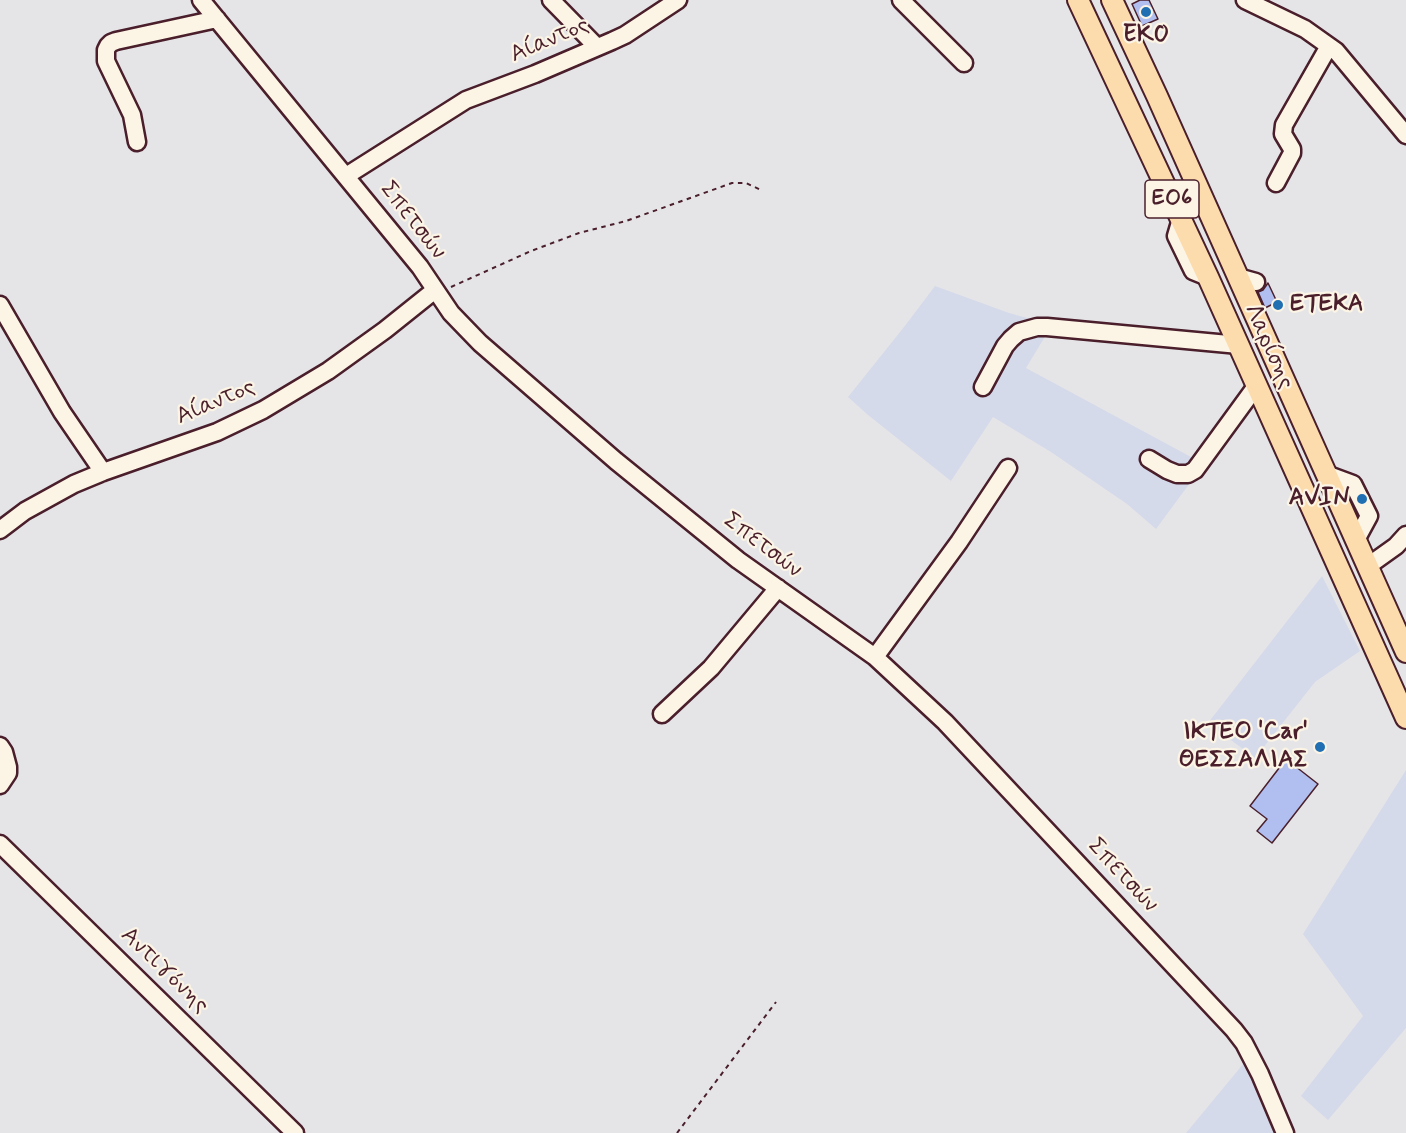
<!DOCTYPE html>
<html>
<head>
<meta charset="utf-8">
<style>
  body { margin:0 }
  canvas { display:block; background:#e5e5e8 }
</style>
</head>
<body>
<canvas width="1406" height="1133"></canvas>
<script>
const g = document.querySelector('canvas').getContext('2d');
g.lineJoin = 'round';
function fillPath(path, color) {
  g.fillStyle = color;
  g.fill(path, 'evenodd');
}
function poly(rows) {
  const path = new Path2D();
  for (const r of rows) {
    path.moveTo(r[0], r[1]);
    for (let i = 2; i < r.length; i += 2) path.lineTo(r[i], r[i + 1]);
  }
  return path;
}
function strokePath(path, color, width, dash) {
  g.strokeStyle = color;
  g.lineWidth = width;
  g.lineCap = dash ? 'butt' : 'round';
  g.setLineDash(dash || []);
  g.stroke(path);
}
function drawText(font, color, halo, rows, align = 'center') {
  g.font = font + ' Mynerve,sans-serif';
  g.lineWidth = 4.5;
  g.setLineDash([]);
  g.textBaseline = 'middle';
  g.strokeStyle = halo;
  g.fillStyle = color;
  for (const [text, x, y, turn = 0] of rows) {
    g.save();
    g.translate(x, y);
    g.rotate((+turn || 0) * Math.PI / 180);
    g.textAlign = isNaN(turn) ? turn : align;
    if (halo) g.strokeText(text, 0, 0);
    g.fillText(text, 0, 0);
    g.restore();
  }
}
const built = poly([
  [935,286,1009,313,1052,325,1026,368,1204,464,1156,529,1127,504,1051,452,993,417,951,481,868,415,848,397,904,327],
  [1322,576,1360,651,1315,682,1255,758,1208,723],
  [1406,770,1406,1028,1328,1120,1301,1096,1363,1016,1303,934],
  [1244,1063,1252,1073,1276,1133,1186,1133]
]);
const building = poly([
  [1140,0,1149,0,1158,19,1142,26,1132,4,1140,0],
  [1268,283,1277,302,1265,308,1258,292,1263,290,1268,283],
  [1286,759,1318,784,1272,843,1257,831,1267,819,1250,806,1286,759]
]);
const path = poly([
  [451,287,531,251,579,233,626,221,732,183,746,183,763,191],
  [677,1133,776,1002]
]);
const minor = poly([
  [201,0,420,267,451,313,480,343,616,461,738,560,875,657,945,722,1234,1030,1244,1043,1260,1074,1285,1133],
  [551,0,597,47],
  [901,0,964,63],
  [1245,0,1305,29,1336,51,1406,135],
  [137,142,132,115,106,61,106,50,108,46,111,43,116,41,217,19],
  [346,176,466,100,535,74,612,41,625,35,678,0],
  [1276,183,1292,153,1292,149,1283,134,1284,125,1329,46],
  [1181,219,1176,236,1193,271,1208,277],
  [1238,277,1256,282],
  [0,305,62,412,103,472],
  [983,387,1005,346,1011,339,1019,332,1037,327,1047,327,1239,345],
  [1149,459,1167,470,1177,474,1188,474,1195,470,1257,385],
  [1326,474,1353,484,1369,516,1356,540],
  [0,530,25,511,74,484,103,472,217,432,263,410,328,371,385,330,435,290],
  [1368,566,1396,546,1406,535],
  [875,657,959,542,1008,468],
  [662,714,711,668,778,588],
  [0,746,4,752,8,767,8,773,0,785],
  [0,844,295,1133]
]);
const major = poly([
  [1078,0,1208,277,1406,718],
  [1112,0,1157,96,1406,652]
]);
const markers = [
  [1146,12,6,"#1f6fb2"],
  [1278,305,6,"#1f6fb2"],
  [1362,499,6,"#1f6fb2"],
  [1320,747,6,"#1f6fb2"]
];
const shields = [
  [1172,199,54]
];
const shieldNames = [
  ["ΕΟ6",1172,199]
];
const poiNames = [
  ["EKO",1146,36,"center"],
  ["ΕΤΕΚΑ",1290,305,"left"],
  ["AVIN",1350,499],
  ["ΙΚΤΕΟ 'Car'",1308,733],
  ["ΘΕΣΣΑΛΙΑΣ",1308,761]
];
const streetNames = [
  ["Αίαντος",550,41,-23],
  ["Σπετσών",412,221,52],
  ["Λαρίσης",1268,347,66],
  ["Αίαντος",216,403,-23],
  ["Σπετσών",762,546,37],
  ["Σπετσών",1122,876,47],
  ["Αντιγόνης",164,971,44]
];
fillPath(built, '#d5daea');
fillPath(building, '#b0bfef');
strokePath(building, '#4a1f2b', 1.5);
strokePath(minor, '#4a1f2b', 21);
strokePath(major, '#4a1f2b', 24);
strokePath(path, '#4a1f2b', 2, [4.5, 4.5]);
strokePath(minor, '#fcf5e5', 16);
strokePath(major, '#fcdcac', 20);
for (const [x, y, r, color] of markers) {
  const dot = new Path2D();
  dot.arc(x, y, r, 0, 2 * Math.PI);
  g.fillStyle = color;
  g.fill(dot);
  strokePath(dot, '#fcf5e5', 2);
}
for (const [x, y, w] of shields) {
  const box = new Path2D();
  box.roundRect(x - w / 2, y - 19, w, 38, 4.5);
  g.fillStyle = '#fcf5e5';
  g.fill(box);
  strokePath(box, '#4a1f2b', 1.5);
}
drawText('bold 22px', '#4a1f2b', null, shieldNames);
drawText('bold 24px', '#4a1f2b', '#fcf5e5', poiNames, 'right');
drawText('24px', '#4a1f2b', '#fcf5e5', streetNames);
</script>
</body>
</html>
